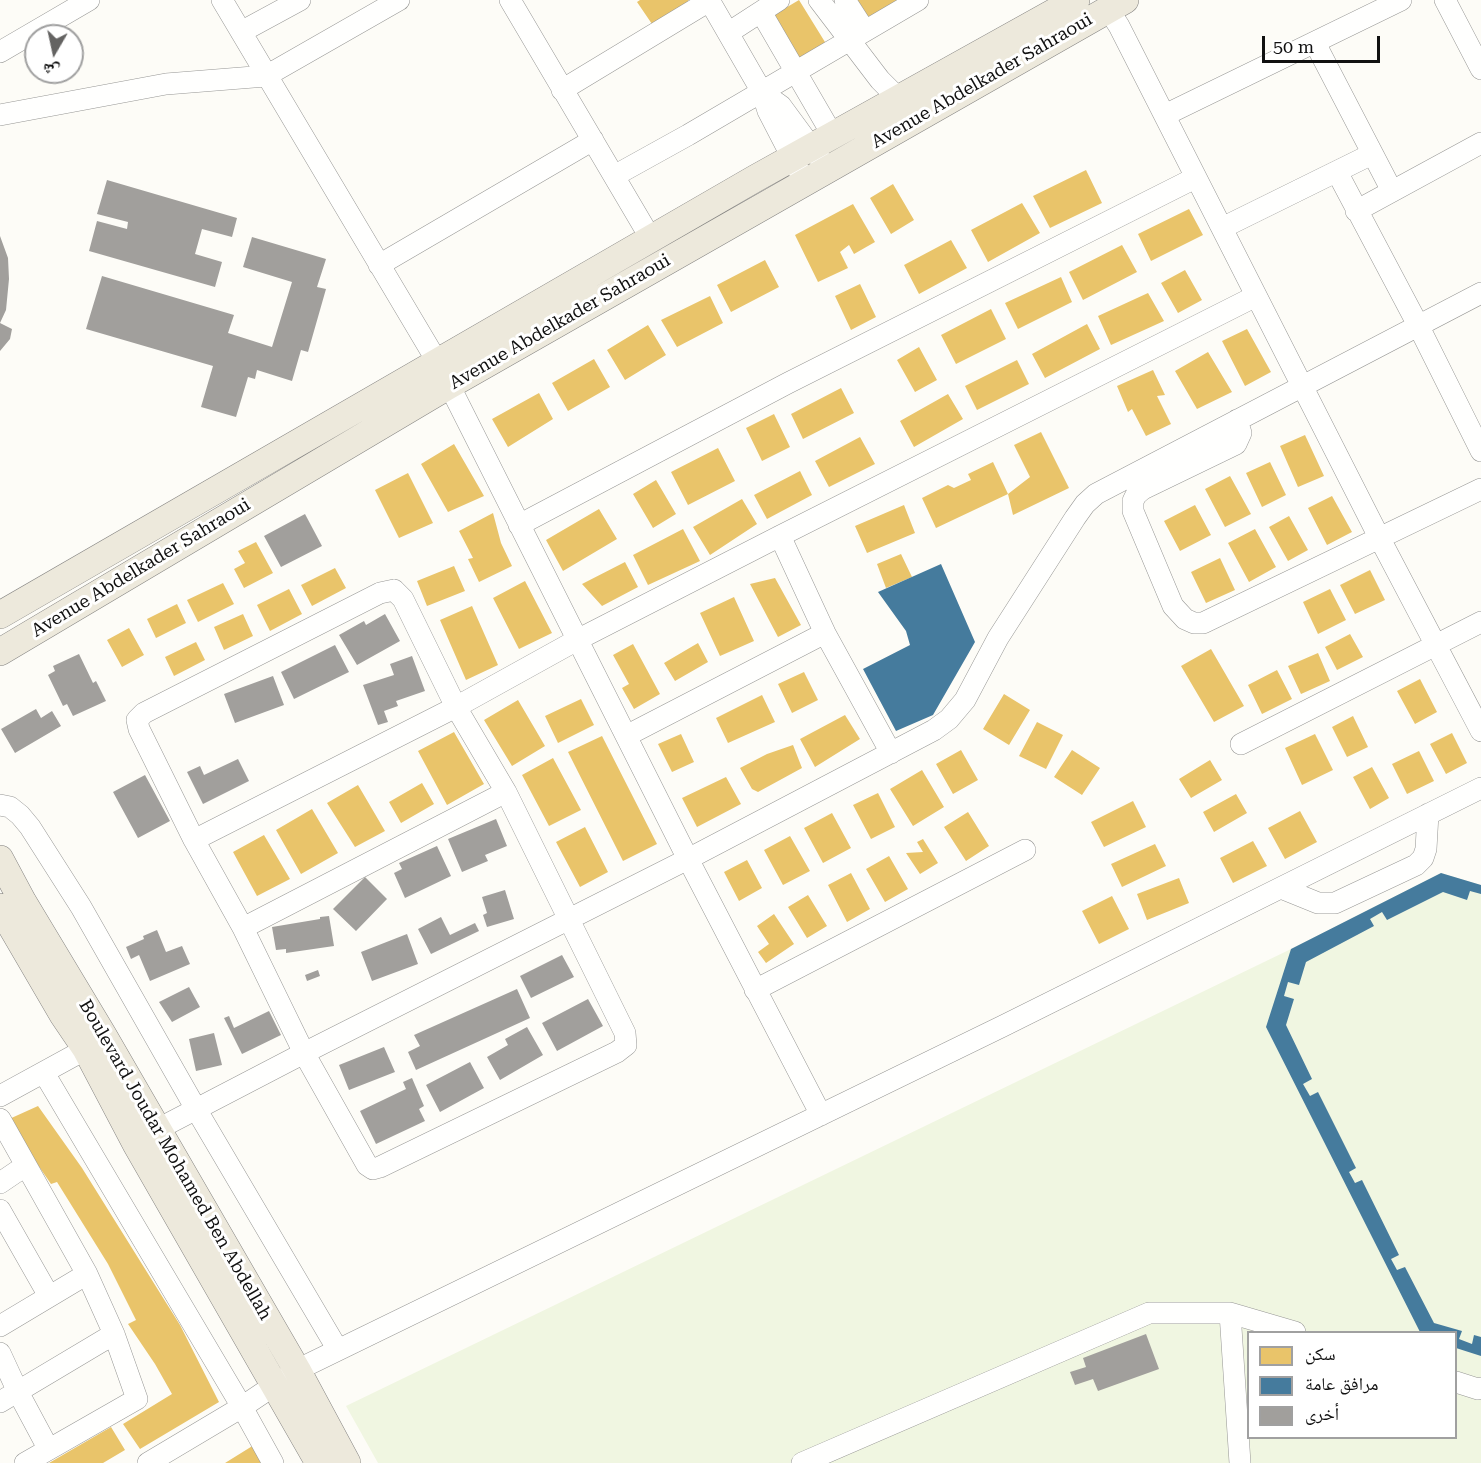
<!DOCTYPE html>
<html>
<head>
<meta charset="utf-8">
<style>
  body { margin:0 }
  #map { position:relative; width:1481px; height:1463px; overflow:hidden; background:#fdfcf7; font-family:"Roboto Serif","Noto Naskh Arabic",serif }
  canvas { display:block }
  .legend { position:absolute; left:1247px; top:1331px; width:210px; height:108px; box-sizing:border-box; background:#fff; border:2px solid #a0a0a0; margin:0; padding:8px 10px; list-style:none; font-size:18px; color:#111 }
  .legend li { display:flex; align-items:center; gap:12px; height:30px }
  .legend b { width:30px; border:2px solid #a0a0a0 }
  .north { position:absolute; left:24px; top:24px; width:60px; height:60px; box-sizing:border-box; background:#fff; border:2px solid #a0a0a0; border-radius:50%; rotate:189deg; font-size:16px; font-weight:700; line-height:24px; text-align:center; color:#111 }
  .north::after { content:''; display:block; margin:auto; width:21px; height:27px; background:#646362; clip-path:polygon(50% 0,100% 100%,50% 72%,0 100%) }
  .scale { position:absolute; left:1262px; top:36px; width:118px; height:27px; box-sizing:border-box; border:3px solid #111; border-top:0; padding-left:8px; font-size:18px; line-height:21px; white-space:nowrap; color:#111; -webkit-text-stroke:4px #fff; paint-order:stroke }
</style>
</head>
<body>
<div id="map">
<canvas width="1481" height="1463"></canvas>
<ul class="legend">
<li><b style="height:16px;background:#e9c46a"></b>سكن</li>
<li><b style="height:16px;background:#457b9d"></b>مرافق عامة</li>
<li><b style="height:16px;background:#a19f9c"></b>أخرى</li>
</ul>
<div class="north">ش</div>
<div class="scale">50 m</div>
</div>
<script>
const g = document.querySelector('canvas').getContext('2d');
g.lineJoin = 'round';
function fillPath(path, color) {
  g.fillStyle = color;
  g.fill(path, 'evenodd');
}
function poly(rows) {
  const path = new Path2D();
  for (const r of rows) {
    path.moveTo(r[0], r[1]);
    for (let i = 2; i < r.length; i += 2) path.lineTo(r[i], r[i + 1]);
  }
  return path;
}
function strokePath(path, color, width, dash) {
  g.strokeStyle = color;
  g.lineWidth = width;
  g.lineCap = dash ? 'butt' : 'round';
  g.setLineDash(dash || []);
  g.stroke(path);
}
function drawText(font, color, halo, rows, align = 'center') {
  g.font = font + ' "Roboto Serif",serif';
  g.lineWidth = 6;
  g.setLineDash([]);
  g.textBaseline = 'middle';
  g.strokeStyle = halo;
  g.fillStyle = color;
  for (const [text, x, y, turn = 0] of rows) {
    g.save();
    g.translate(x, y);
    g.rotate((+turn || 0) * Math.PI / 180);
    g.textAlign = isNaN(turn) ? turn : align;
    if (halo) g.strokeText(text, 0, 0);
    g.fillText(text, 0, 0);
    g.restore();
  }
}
const pitch = poly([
  [1441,873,1481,885,1481,1463,378,1463,346,1406,1291,949],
  [1248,1332,1456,1332,1456,1438,1248,1438]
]);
const homes = poly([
  [640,0,688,0,692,6,652,24,637,2],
  [799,0,833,55,805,71,772,16],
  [857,0,909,0,871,22],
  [1086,170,1102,203,1050,228,1033,196],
  [893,184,914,220,891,234,870,198],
  [1022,203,1040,233,988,262,971,230],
  [853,204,875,242,854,254,849,245,840,252,848,268,818,282,795,235],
  [1189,209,1203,235,1151,261,1138,234],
  [951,240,967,268,919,294,904,265],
  [1122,245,1137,272,1083,300,1069,272],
  [765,260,779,287,731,312,717,285],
  [1185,270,1202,300,1178,313,1161,283],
  [1061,277,1072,302,1018,329,1005,303],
  [860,284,876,317,851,330,835,296],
  [1148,293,1164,321,1111,345,1098,316],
  [710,296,723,323,677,347,661,320],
  [991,309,1006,339,956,364,941,335],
  [1087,324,1100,349,1045,378,1032,354],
  [648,325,666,355,625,380,607,350],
  [1247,329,1271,372,1245,386,1222,341],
  [919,347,937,380,915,392,897,360],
  [1208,352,1232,392,1197,409,1175,371],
  [594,359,610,387,568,411,552,383],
  [1017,360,1029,384,977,410,965,386],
  [1153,370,1165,395,1157,396,1171,424,1146,436,1132,409,1128,412,1117,386],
  [841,388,854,413,803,439,791,414],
  [539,393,553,419,508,447,492,419],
  [948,394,963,419,914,447,900,421],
  [774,414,790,447,762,461,746,428],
  [1041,432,1069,488,1013,515,1008,494,1030,477,1014,445],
  [1305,435,1324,476,1298,487,1280,446],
  [860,437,875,464,829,487,815,461],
  [454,444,484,496,448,512,421,464],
  [718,448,735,481,688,505,671,472],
  [993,462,1008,494,936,528,922,498,948,485,954,488,971,480,968,474],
  [1270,462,1286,495,1262,507,1246,473],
  [800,471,812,495,767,519,754,495],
  [408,473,433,523,399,538,375,490],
  [1230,476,1251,514,1225,527,1205,489],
  [656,480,676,514,653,528,633,494],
  [1332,496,1352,532,1327,545,1308,508],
  [742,499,757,524,710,555,693,527],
  [904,505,915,533,867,553,855,526],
  [1195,505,1211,535,1180,551,1164,521],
  [599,509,617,539,563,571,546,540],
  [493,513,501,543,512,566,479,582,468,559,473,558,459,531],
  [1289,516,1308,550,1288,561,1269,527],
  [683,529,700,561,648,585,633,555],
  [1255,529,1276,567,1249,582,1228,543],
  [256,542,273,573,244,588,234,569,245,563,238,551],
  [901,554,912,577,886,588,877,564],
  [1220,558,1235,590,1206,603,1191,572],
  [625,562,638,587,602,606,582,584],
  [454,566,465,591,427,606,417,581],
  [335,568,346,588,312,606,301,585],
  [1370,570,1385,600,1355,614,1340,585],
  [775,578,801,625,778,637,750,584],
  [525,581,552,633,519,649,493,598],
  [223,583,234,604,198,622,187,600],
  [289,589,302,614,270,631,257,605],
  [1330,589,1346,620,1318,634,1303,602],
  [734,597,754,641,720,656,700,613],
  [177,604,186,623,156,638,147,619],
  [472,606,498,665,466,680,440,620],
  [243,614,253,636,224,650,214,627],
  [129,628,144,655,122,667,107,640],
  [1350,634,1363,657,1337,670,1325,647],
  [196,642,205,660,174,676,165,657],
  [698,643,708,662,675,681,664,663],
  [633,644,660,694,634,709,622,688,629,684,613,655],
  [1211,649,1244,706,1214,722,1181,666],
  [1318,653,1330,681,1301,694,1288,666],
  [1277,670,1292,699,1262,714,1248,685],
  [804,672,818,700,792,713,778,684],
  [1420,679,1437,712,1415,724,1397,691],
  [1004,694,1030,710,1009,745,983,729],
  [762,695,775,722,728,743,716,718],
  [581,699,594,725,558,743,545,716],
  [518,700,545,746,512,766,484,720],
  [845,715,860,739,815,767,800,739],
  [1353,716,1368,747,1347,757,1332,727],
  [1037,722,1063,735,1046,769,1019,756],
  [454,732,484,784,447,805,418,751],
  [1452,733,1467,763,1446,774,1430,744],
  [681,734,694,762,672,772,658,744],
  [1315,734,1333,770,1302,785,1285,748],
  [602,736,657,844,623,861,568,752],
  [793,745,802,768,758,792,752,789,740,768,767,754],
  [961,750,978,780,953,794,936,764],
  [1072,750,1100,768,1082,795,1054,777],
  [1419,751,1434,781,1407,794,1392,764],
  [553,758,581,810,549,826,522,775],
  [1210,760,1222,780,1191,798,1179,779],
  [1372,767,1389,798,1370,809,1353,777],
  [922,770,944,807,913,826,890,789],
  [726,777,741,804,697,827,682,798],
  [422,783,434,804,401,823,389,802],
  [358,785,385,831,355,847,327,803],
  [878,793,895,827,871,839,853,805],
  [1236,794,1247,813,1214,832,1203,812],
  [1133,801,1146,827,1104,847,1091,822],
  [312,809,338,853,301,874,276,830],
  [1300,811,1317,842,1285,859,1268,828],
  [968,812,989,846,966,861,944,827],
  [832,813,851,848,823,863,804,828],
  [585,827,608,872,580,887,556,842],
  [264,835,290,879,257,896,233,852],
  [790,836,810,871,783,885,764,850],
  [923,839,938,863,920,874,906,853,923,852,917,842],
  [1253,841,1267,866,1233,883,1220,858],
  [1155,844,1166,866,1122,887,1111,864],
  [889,856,908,889,885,902,866,869],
  [747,860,762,888,739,901,724,872],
  [851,873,870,909,847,922,828,885],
  [1179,878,1189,903,1147,920,1137,894],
  [808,895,827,926,807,938,788,907],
  [1112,896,1129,929,1099,944,1082,911],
  [774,914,794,944,766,963,758,952,769,944,757,926],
  [38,1106,82,1168,180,1325,219,1402,140,1449,123,1424,172,1394,155,1364,128,1324,136,1320,108,1264,57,1182,51,1184,7,1120],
  [111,1427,125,1450,103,1463,49,1463],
  [254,1445,265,1463,225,1463]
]);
const public = poly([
  [941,564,975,642,933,715,896,731,863,669,910,645,906,631,878,592],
  [1441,873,1481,885,1481,894,1470,891,1467,900,1443,892,1387,920,1382,912,1370,919,1374,926,1306,962,1299,985,1288,982,1284,996,1294,999,1286,1025,1312,1079,1303,1084,1310,1096,1318,1092,1356,1168,1349,1172,1355,1183,1362,1180,1399,1255,1391,1259,1397,1270,1405,1267,1434,1323,1462,1331,1459,1339,1472,1344,1474,1335,1481,1337,1481,1356,1456,1348,1456,1332,1420,1332,1266,1027,1291,949]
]);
const building = poly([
  [107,180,237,218,232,237,202,229,195,254,222,262,215,287,89,251,97,221,127,229,128,222,97,214],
  [0,236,8,258,9,279,6,310,0,323,12,329,10,339,0,351],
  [252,237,326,259,317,287,326,289,308,352,301,350,292,381,257,370,255,379,248,377,236,417,201,407,213,366,86,329,102,276,234,315,228,333,272,347,292,282,243,267],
  [305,514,322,546,281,567,264,536],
  [385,614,400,641,357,665,339,635,364,621,366,625],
  [335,645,349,672,294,699,281,672],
  [79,654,93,683,96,681,106,701,73,716,67,704,63,706,48,675,55,671,53,666],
  [412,656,425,691,396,701,398,706,384,711,388,722,378,725,363,685,394,675,390,664],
  [273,676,284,705,235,723,224,694],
  [36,709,41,718,52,711,61,726,15,753,1,729],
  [238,759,249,781,203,804,187,772,200,766,204,775],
  [145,775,170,821,138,838,113,792],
  [496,819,507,846,485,855,488,861,462,872,448,839],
  [437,846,451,876,405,898,394,873,402,869,399,863],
  [365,877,387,899,356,931,333,909],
  [505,890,514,919,487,927,483,915,487,913,482,897],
  [329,916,334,946,286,953,286,949,276,950,272,927,320,919,320,917],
  [441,917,450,935,475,923,479,931,431,954,418,929],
  [157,930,166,952,182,946,190,964,150,981,139,955,131,959,126,947,144,939,143,936],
  [407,934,418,964,372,981,361,952],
  [562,955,574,977,531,998,520,976],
  [318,970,320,976,307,981,305,975],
  [189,987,200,1007,172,1022,159,1002],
  [517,989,530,1018,416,1070,408,1052,420,1046,414,1035],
  [588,999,603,1026,557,1051,542,1023],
  [269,1011,281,1035,242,1054,224,1018,229,1016,234,1028],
  [527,1027,543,1055,500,1080,487,1057,508,1045,505,1039],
  [214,1033,222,1065,196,1071,189,1039],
  [384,1047,395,1072,349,1090,339,1065],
  [470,1062,484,1088,440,1112,426,1085],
  [412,1078,424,1106,419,1109,425,1121,376,1144,360,1111,406,1089,403,1082],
  [1146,1334,1159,1369,1098,1391,1093,1379,1075,1385,1070,1372,1086,1367,1083,1358]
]);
const minor = poly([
  [222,0,438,363,688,859,821,1115],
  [510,0,651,239],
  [709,0,762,92,768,111,799,171],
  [819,0,880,80,899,99],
  [845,0,865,31],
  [1445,0,1481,69],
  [1108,9,1119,26,1380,539,1481,731],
  [761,12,833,136],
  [241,32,300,0],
  [728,33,779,0],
  [1315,43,1392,191],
  [0,52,89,0],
  [562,90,709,1],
  [763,93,781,106,820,159],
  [0,115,166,84,266,76,399,0],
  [1165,115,1401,0],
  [1337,172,1418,325,1481,451],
  [614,176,688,135,918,0],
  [1356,211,1481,143],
  [1222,228,1372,154],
  [379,265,593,140],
  [1237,420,1241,433,1236,444,1143,489,1136,495,1133,501,1133,511,1173,606,1185,619,1194,623,1203,623,1481,489],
  [519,525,788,383,1195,178],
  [780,536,825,633,891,753],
  [394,590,403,599,456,707,506,792,625,1033,626,1045,617,1052,380,1167,373,1169,367,1165,304,1053,243,928,194,840,139,729,137,720,144,713,380,593,394,590],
  [626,736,825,633],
  [1241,744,1481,622],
  [0,805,10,807,20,815,30,827,81,907,196,1109,338,1350],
  [194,840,456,707,577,640,780,536,1256,296],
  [1281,888,1318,903,1335,903,1416,865,1423,858,1426,849,1428,814],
  [243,928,506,792],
  [755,990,1025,850],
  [44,1073,242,1407,273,1463],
  [0,1096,86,1049],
  [0,1119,87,1274,114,1334,137,1399,25,1463],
  [158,1129,304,1053,688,859,934,730,949,719,965,700,998,638,1075,518,1085,504,1096,494,1481,293],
  [0,1183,25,1166],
  [0,1210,49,1296],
  [1230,1313,1240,1463],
  [0,1326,87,1274],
  [0,1353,18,1392,48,1448],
  [1456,1382,1478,1389,1481,1388],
  [0,1402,114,1334],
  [148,1463,242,1407,297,1370,1003,1026,1481,788],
  [802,1463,1149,1313,1230,1313,1295,1332]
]);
const major = poly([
  [0,615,756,178,1076,0],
  [0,652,448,386,1125,0],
  [0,859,23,902,103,1035,297,1370,347,1463],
  [0,907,63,1015,86,1049,136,1144,319,1463]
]);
const streetNames = [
  ["Avenue Abdelkader Sahraoui",982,81,-30],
  ["Avenue Abdelkader Sahraoui",560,322,-30],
  ["Avenue Abdelkader Sahraoui",141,568,-31],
  ["Boulevard Joudar Mohamed Ben Abdellah",175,1160,60]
];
fillPath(pitch, '#f0f6e1');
fillPath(homes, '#e9c46a');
fillPath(public, '#457b9d');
fillPath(building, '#a19f9c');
strokePath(minor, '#979795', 22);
strokePath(major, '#858482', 28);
strokePath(minor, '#fffffe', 21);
strokePath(major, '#ede9dc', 27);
drawText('18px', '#111', '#fff', streetNames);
</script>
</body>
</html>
